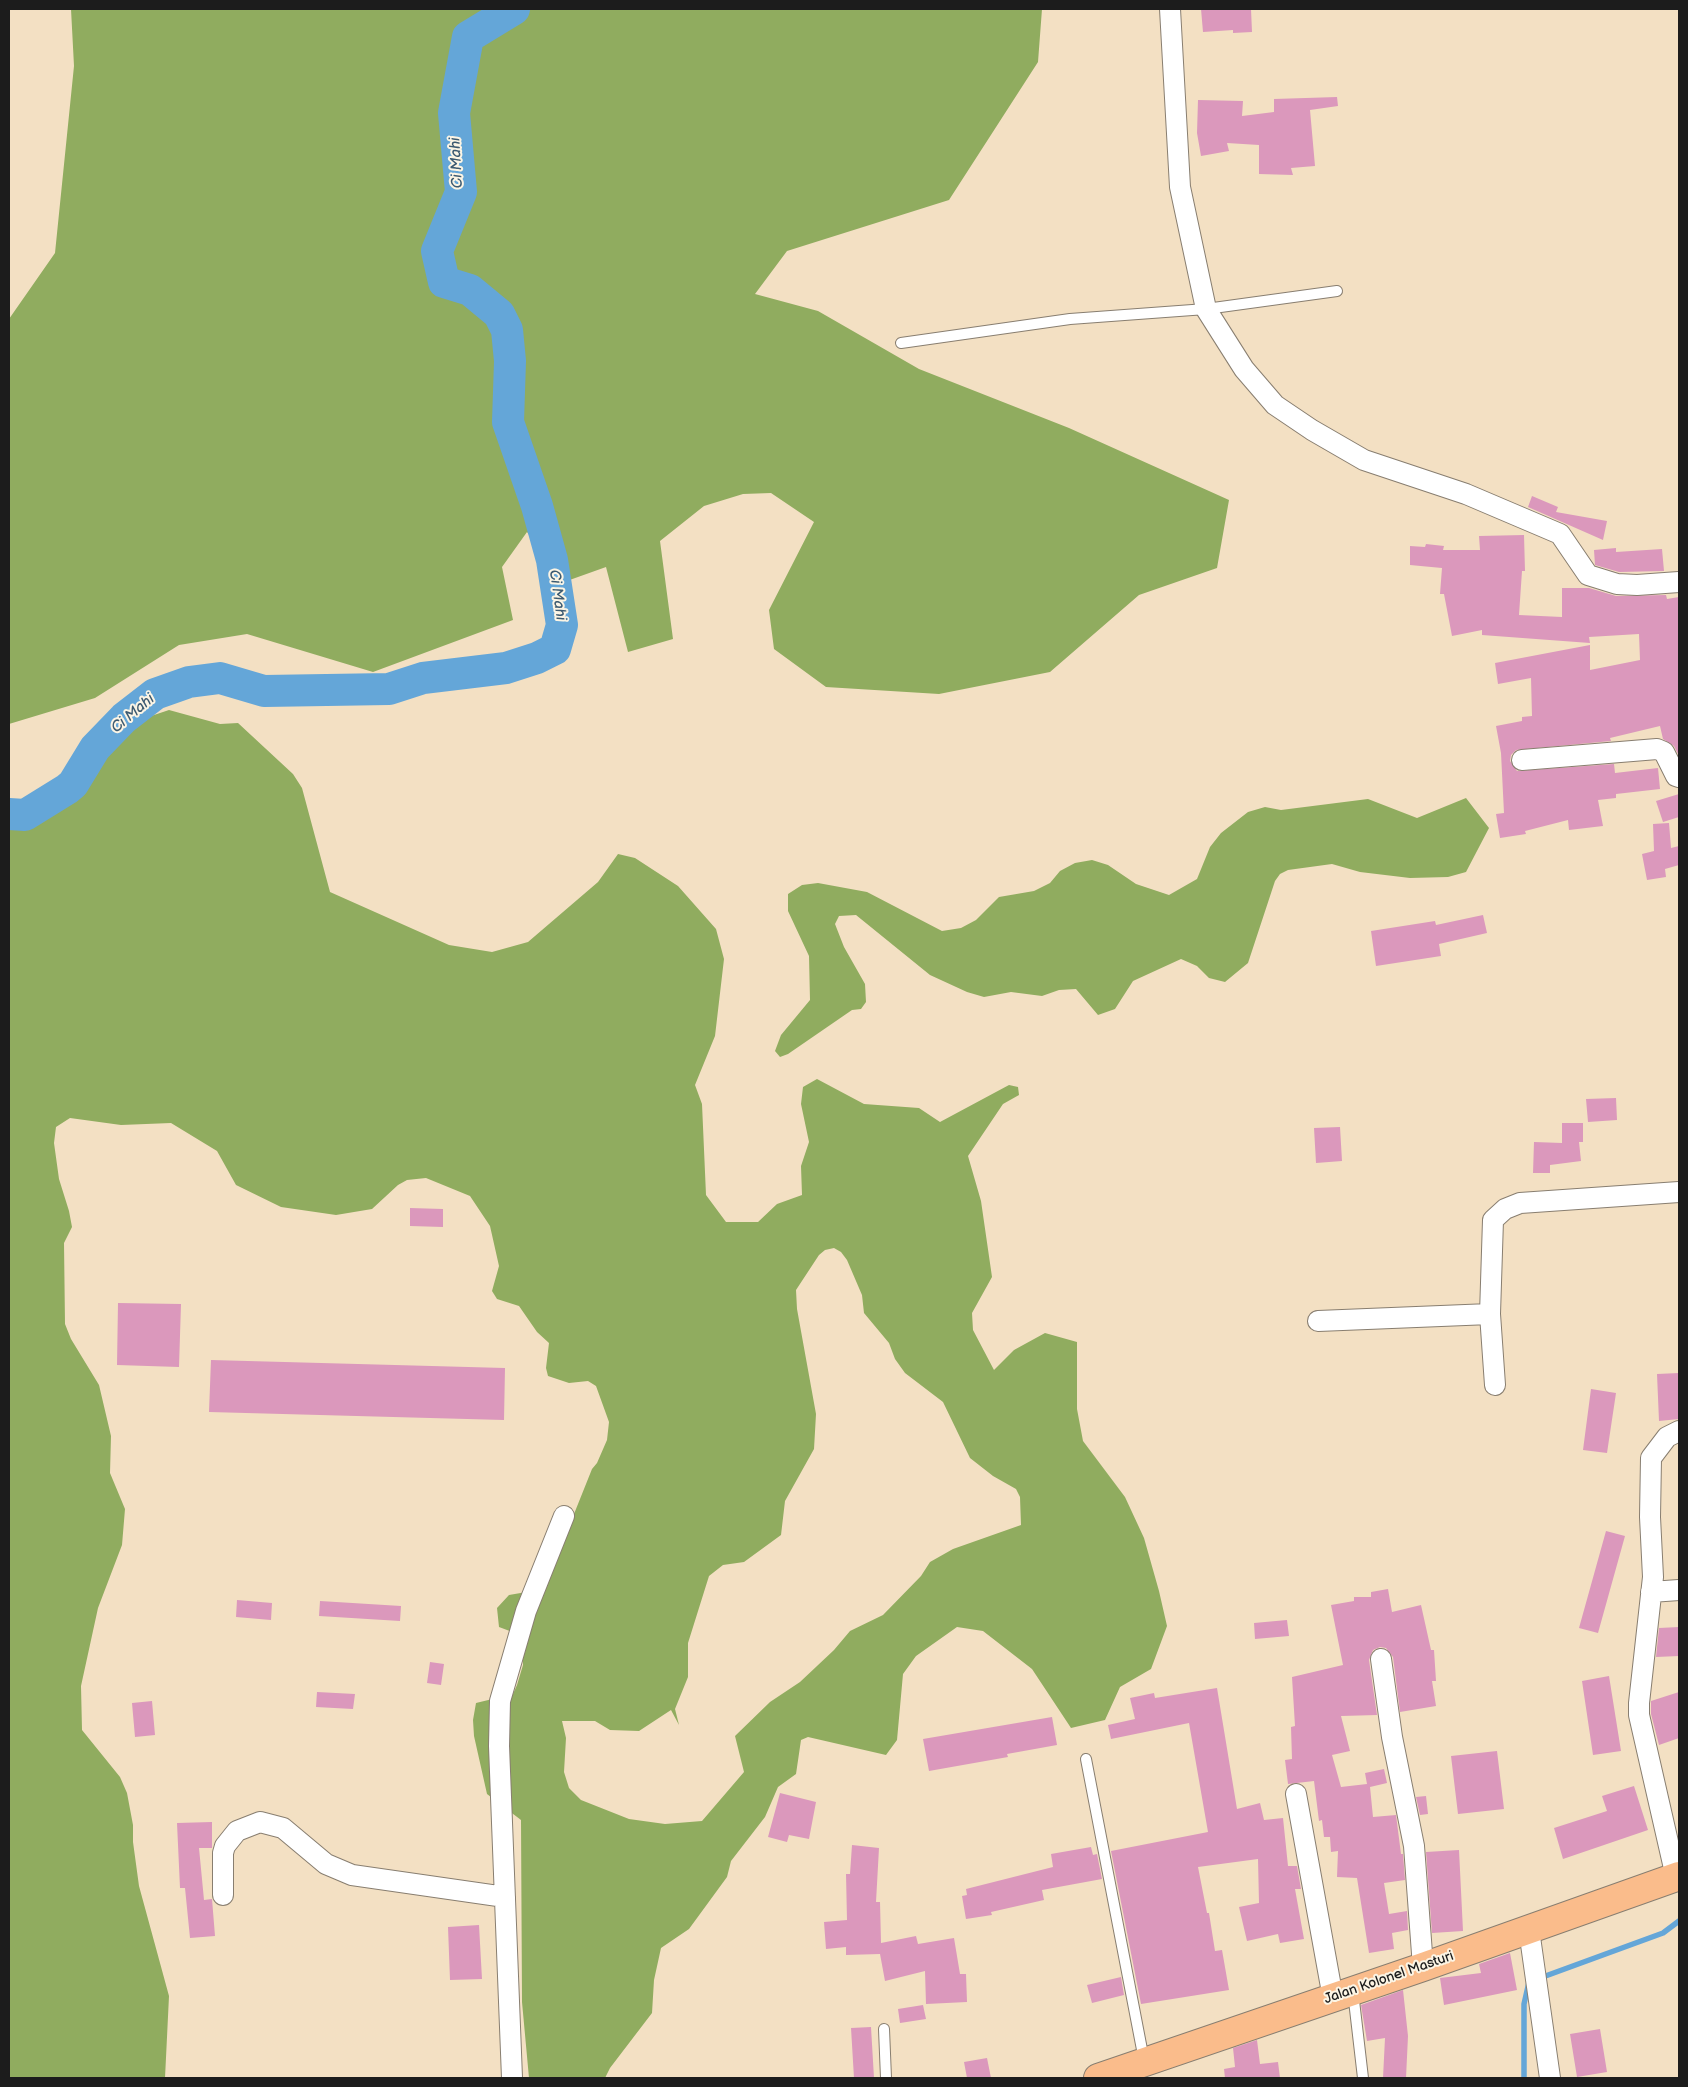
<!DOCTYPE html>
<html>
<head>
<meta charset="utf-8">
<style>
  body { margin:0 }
  #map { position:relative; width:1688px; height:2087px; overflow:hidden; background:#f3e0c3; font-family:"Balsamiq Sans",sans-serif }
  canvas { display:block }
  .frame { position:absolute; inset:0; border:10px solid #1c1c1c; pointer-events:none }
</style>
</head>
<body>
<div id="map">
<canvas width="1688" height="2087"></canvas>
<div class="frame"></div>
</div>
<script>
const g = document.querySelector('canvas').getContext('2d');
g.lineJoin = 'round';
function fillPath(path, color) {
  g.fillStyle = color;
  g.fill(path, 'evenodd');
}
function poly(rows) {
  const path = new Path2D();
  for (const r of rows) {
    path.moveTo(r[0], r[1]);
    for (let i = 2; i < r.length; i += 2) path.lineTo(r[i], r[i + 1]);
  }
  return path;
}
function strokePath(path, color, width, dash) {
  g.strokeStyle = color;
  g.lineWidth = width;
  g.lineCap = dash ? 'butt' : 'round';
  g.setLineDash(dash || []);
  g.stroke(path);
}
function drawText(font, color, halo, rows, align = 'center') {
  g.font = font + ' "Balsamiq Sans",sans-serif';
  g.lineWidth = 4;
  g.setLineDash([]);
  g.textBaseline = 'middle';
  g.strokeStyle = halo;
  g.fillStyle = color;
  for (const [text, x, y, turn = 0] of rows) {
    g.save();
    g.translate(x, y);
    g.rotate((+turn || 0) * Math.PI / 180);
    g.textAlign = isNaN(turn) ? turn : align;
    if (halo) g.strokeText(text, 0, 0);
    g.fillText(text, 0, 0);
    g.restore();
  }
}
const forest = poly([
  [71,9,1042,9,1038,62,949,200,787,251,755,294,818,311,919,369,1069,428,1229,500,1217,568,1139,595,1050,672,939,694,826,687,774,649,769,610,814,522,771,493,743,494,704,506,660,541,673,639,628,652,606,567,564,582,527,532,502,567,513,620,373,672,247,634,179,645,95,698,9,724,9,319,55,253,74,66],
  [169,710,220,724,238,723,293,774,302,788,330,892,449,945,492,952,528,942,598,882,618,854,635,858,678,886,716,929,724,959,715,1036,695,1085,702,1104,706,1195,726,1222,758,1222,777,1204,802,1195,801,1166,809,1142,801,1104,803,1087,817,1079,864,1104,919,1108,940,1122,1009,1085,1018,1087,1019,1095,1003,1104,968,1156,981,1201,992,1277,972,1313,973,1330,994,1370,1014,1350,1045,1333,1077,1342,1077,1409,1083,1441,1125,1497,1144,1538,1159,1591,1167,1626,1151,1669,1120,1687,1105,1720,1071,1728,1032,1669,983,1631,957,1627,916,1656,903,1674,897,1740,886,1755,808,1737,801,1740,796,1774,778,1787,765,1817,731,1861,727,1877,689,1929,661,1948,654,1980,652,2013,610,2068,605,2078,529,2078,522,2002,521,1820,487,1794,474,1736,473,1720,476,1703,513,1694,517,1685,523,1665,523,1648,515,1633,499,1627,497,1608,509,1595,544,1589,592,1469,597,1463,607,1440,609,1422,596,1386,588,1381,569,1383,548,1376,546,1368,549,1343,537,1332,519,1306,497,1299,492,1291,499,1266,490,1226,470,1196,426,1178,407,1180,398,1185,372,1209,336,1215,281,1207,236,1185,217,1151,171,1123,121,1125,70,1118,56,1127,54,1143,59,1179,69,1211,72,1227,64,1243,65,1324,71,1339,99,1385,111,1436,110,1473,125,1509,122,1545,98,1608,81,1686,82,1730,120,1777,127,1793,133,1825,133,1842,139,1886,169,1996,165,2078,9,2078,9,804,21,799,77,789,133,722],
  [834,1248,841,1252,847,1260,862,1295,864,1313,889,1343,895,1359,905,1373,943,1402,970,1458,993,1476,1016,1489,1020,1497,1021,1525,953,1549,930,1562,921,1576,883,1615,850,1631,834,1650,800,1682,770,1702,735,1736,744,1772,702,1821,665,1824,629,1819,581,1800,569,1788,564,1772,566,1738,562,1721,595,1721,610,1730,639,1731,671,1710,679,1725,675,1709,688,1677,688,1643,709,1576,723,1565,744,1562,781,1535,785,1501,814,1449,816,1414,797,1309,796,1290,819,1255,825,1250],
  [1466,798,1489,828,1466,872,1448,877,1410,878,1360,872,1332,864,1288,870,1280,874,1275,881,1248,963,1225,982,1209,978,1197,966,1181,959,1133,981,1115,1009,1098,1015,1076,989,1059,990,1042,996,1011,992,984,997,967,992,930,975,856,915,839,916,835,924,844,947,865,984,866,1002,861,1009,852,1010,788,1054,780,1057,775,1051,781,1035,810,1000,809,956,788,911,788,894,802,885,818,883,867,892,942,931,961,928,976,920,999,897,1034,891,1050,883,1060,871,1075,863,1092,860,1108,865,1136,884,1169,895,1197,879,1210,847,1221,833,1248,812,1265,807,1281,810,1368,799,1417,818]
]);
const stream = poly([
  [1540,1978,1663,1933,1679,1921],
  [1524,2078,1524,2004,1529,1982]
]);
const river = poly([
  [9,814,25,815,67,789,73,784,95,748,124,718,155,694,189,682,220,678,264,691,389,689,423,678,506,668,537,658,555,649,562,625,552,560,537,506,508,422,510,361,507,330,499,314,470,290,444,282,437,251,461,192,454,113,468,37,514,9]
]);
const building = poly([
  [1201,9,1251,9,1252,32,1233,33,1233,30,1203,32],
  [1337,97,1338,106,1310,110,1315,166,1291,168,1293,175,1259,174,1259,145,1227,143,1229,151,1201,156,1197,133,1198,100,1243,101,1242,116,1274,112,1274,99],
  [1532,496,1558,507,1556,512,1607,521,1603,540,1528,507],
  [1524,535,1525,571,1522,571,1519,615,1562,617,1562,588,1589,588,1616,596,1666,595,1667,599,1679,597,1679,756,1674,746,1663,739,1660,726,1610,738,1611,741,1516,750,1511,755,1510,761,1517,771,1614,764,1615,773,1658,768,1660,789,1616,794,1616,798,1598,800,1603,826,1569,830,1568,820,1525,831,1526,834,1500,838,1496,814,1504,813,1501,753,1496,726,1522,721,1522,717,1532,716,1531,678,1498,684,1495,663,1590,645,1590,670,1640,660,1639,634,1589,637,1590,643,1482,635,1482,630,1452,636,1444,594,1440,594,1442,568,1410,565,1410,546,1425,547,1426,544,1444,546,1443,550,1480,550,1479,536],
  [1616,548,1616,552,1662,549,1664,571,1619,572,1595,565,1594,550],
  [1679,794,1679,817,1663,822,1656,801],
  [1669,823,1671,848,1679,846,1679,865,1665,869,1666,877,1647,880,1642,854,1654,851,1653,824],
  [1483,915,1487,933,1439,944,1441,956,1376,966,1371,931,1435,921,1436,925],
  [1616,1098,1617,1120,1588,1122,1586,1099],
  [1562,1123,1583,1123,1583,1142,1579,1142,1581,1161,1550,1165,1550,1173,1533,1173,1534,1142,1562,1143],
  [1340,1127,1342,1161,1316,1163,1314,1128],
  [410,1208,443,1209,443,1227,410,1226],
  [118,1303,181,1304,179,1367,117,1365],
  [211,1360,505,1368,504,1420,209,1412],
  [1679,1373,1679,1419,1659,1421,1657,1374],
  [1591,1389,1616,1393,1607,1453,1583,1450],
  [1606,1531,1625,1536,1598,1633,1579,1628],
  [1388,1589,1392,1612,1421,1605,1431,1650,1434,1650,1436,1681,1432,1681,1436,1706,1400,1712,1393,1657,1386,1648,1380,1647,1373,1650,1369,1660,1377,1715,1341,1716,1350,1751,1332,1755,1341,1787,1367,1784,1365,1773,1384,1769,1387,1783,1370,1787,1373,1817,1396,1815,1401,1854,1403,1854,1405,1880,1384,1883,1389,1914,1407,1911,1408,1930,1392,1933,1394,1949,1369,1953,1357,1878,1337,1877,1338,1851,1331,1852,1330,1837,1324,1837,1322,1820,1319,1821,1314,1781,1288,1784,1285,1760,1292,1759,1291,1727,1295,1726,1292,1677,1343,1665,1331,1605,1354,1601,1354,1597,1371,1597,1371,1592],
  [237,1600,272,1603,271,1620,236,1617],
  [320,1601,401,1606,400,1621,319,1616],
  [1287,1620,1289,1636,1255,1639,1254,1623],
  [1679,1627,1679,1656,1656,1657,1659,1628],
  [430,1662,444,1664,441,1685,427,1683],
  [1609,1676,1621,1751,1593,1755,1582,1681],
  [1217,1688,1237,1809,1260,1803,1264,1820,1283,1818,1288,1866,1297,1866,1301,1889,1295,1889,1304,1939,1280,1943,1278,1934,1247,1941,1239,1907,1259,1903,1258,1859,1198,1867,1207,1913,1209,1913,1215,1951,1222,1950,1229,1990,1141,2004,1111,1851,1208,1832,1189,1723,1111,1739,1108,1725,1135,1719,1130,1698,1154,1693,1155,1698],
  [317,1692,355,1694,353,1709,316,1707],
  [1679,1692,1679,1738,1659,1745,1651,1714,1651,1701],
  [152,1701,155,1735,135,1737,132,1703],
  [1052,1717,1057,1745,1007,1754,1008,1757,929,1771,923,1739],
  [1497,1751,1504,1809,1458,1814,1451,1756],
  [1634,1786,1648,1830,1563,1859,1554,1828,1607,1811,1602,1796],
  [780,1793,816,1802,809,1839,789,1835,787,1842,768,1837],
  [1426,1796,1428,1814,1420,1815,1416,1797],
  [212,1822,212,1848,199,1848,204,1900,212,1899,215,1936,190,1938,185,1888,180,1888,177,1823],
  [852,1845,879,1848,876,1902,880,1902,881,1943,916,1936,918,1944,954,1938,960,1974,966,1974,967,2002,926,2004,925,1971,885,1981,880,1954,846,1955,846,1947,826,1949,824,1922,847,1920,846,1874,850,1874],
  [1091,1847,1093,1855,1097,1854,1102,1879,1042,1890,1044,1900,991,1912,992,1915,966,1919,962,1896,967,1895,966,1889,1053,1867,1051,1854],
  [1459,1850,1463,1931,1432,1933,1426,1852],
  [479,1925,482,1979,450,1980,448,1927],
  [1510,1953,1517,1990,1444,2005,1440,1978,1481,1973,1479,1964],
  [1121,1977,1124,1995,1092,2003,1087,1985],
  [1403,1990,1408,2036,1406,2078,1383,2078,1385,2038,1367,2041,1361,2005],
  [923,2005,926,2019,900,2023,898,2009],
  [871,2027,874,2078,854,2078,851,2028],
  [1600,2029,1607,2072,1577,2077,1570,2034],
  [1257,2040,1260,2064,1278,2062,1280,2078,1225,2078,1224,2069,1235,2067,1233,2048],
  [987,2058,991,2078,967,2078,964,2062]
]);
const lane = poly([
  [901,343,1070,319,1206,309,1337,291],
  [1086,1759,1144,2060],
  [1353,1992,1363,2078],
  [884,2029,886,2078]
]);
const street = poly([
  [1170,9,1180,187,1206,309,1244,369,1275,405,1312,430,1364,460,1466,494,1560,534,1588,575,1617,584,1637,585,1679,582],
  [1522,760,1657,749,1664,752,1676,776,1679,777],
  [1318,1321,1490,1314],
  [1495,1385,1490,1314,1493,1220,1505,1209,1520,1203,1679,1192],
  [1651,1592,1679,1590],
  [1381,1659,1392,1737,1414,1846,1423,1967],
  [1296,1794,1333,1998],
  [1676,1877,1639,1715,1639,1703,1653,1577,1650,1517,1651,1458,1667,1437,1679,1431],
  [223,1895,223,1853,225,1846,237,1831,260,1822,283,1828,326,1864,352,1875,505,1897],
  [1529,1930,1550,2078],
  [512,2078,499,1746,500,1701,526,1611,564,1516]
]);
const primary = poly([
  [1098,2078,1423,1967,1679,1876]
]);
const streetNames = [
  ["Jalan Kolonel Masturi",1389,1978,-19]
];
const waterNames = [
  ["Ci Mahi",457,163,-93],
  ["Ci Mahi",557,595,82],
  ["Ci Mahi",133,714,-40]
];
fillPath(forest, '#90ac5f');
strokePath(stream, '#64a6d8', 5.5);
strokePath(river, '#64a6d8', 32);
fillPath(building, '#db98bc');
strokePath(lane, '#887e70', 12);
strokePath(street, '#887e70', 22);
strokePath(primary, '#887e70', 30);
strokePath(lane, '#fff', 10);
strokePath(street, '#fff', 20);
strokePath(primary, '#fabc8b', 28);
drawText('14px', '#1c1c1c', '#fcf5e5', streetNames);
drawText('italic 15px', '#3c5a71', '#fcf5e5', waterNames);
</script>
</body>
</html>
